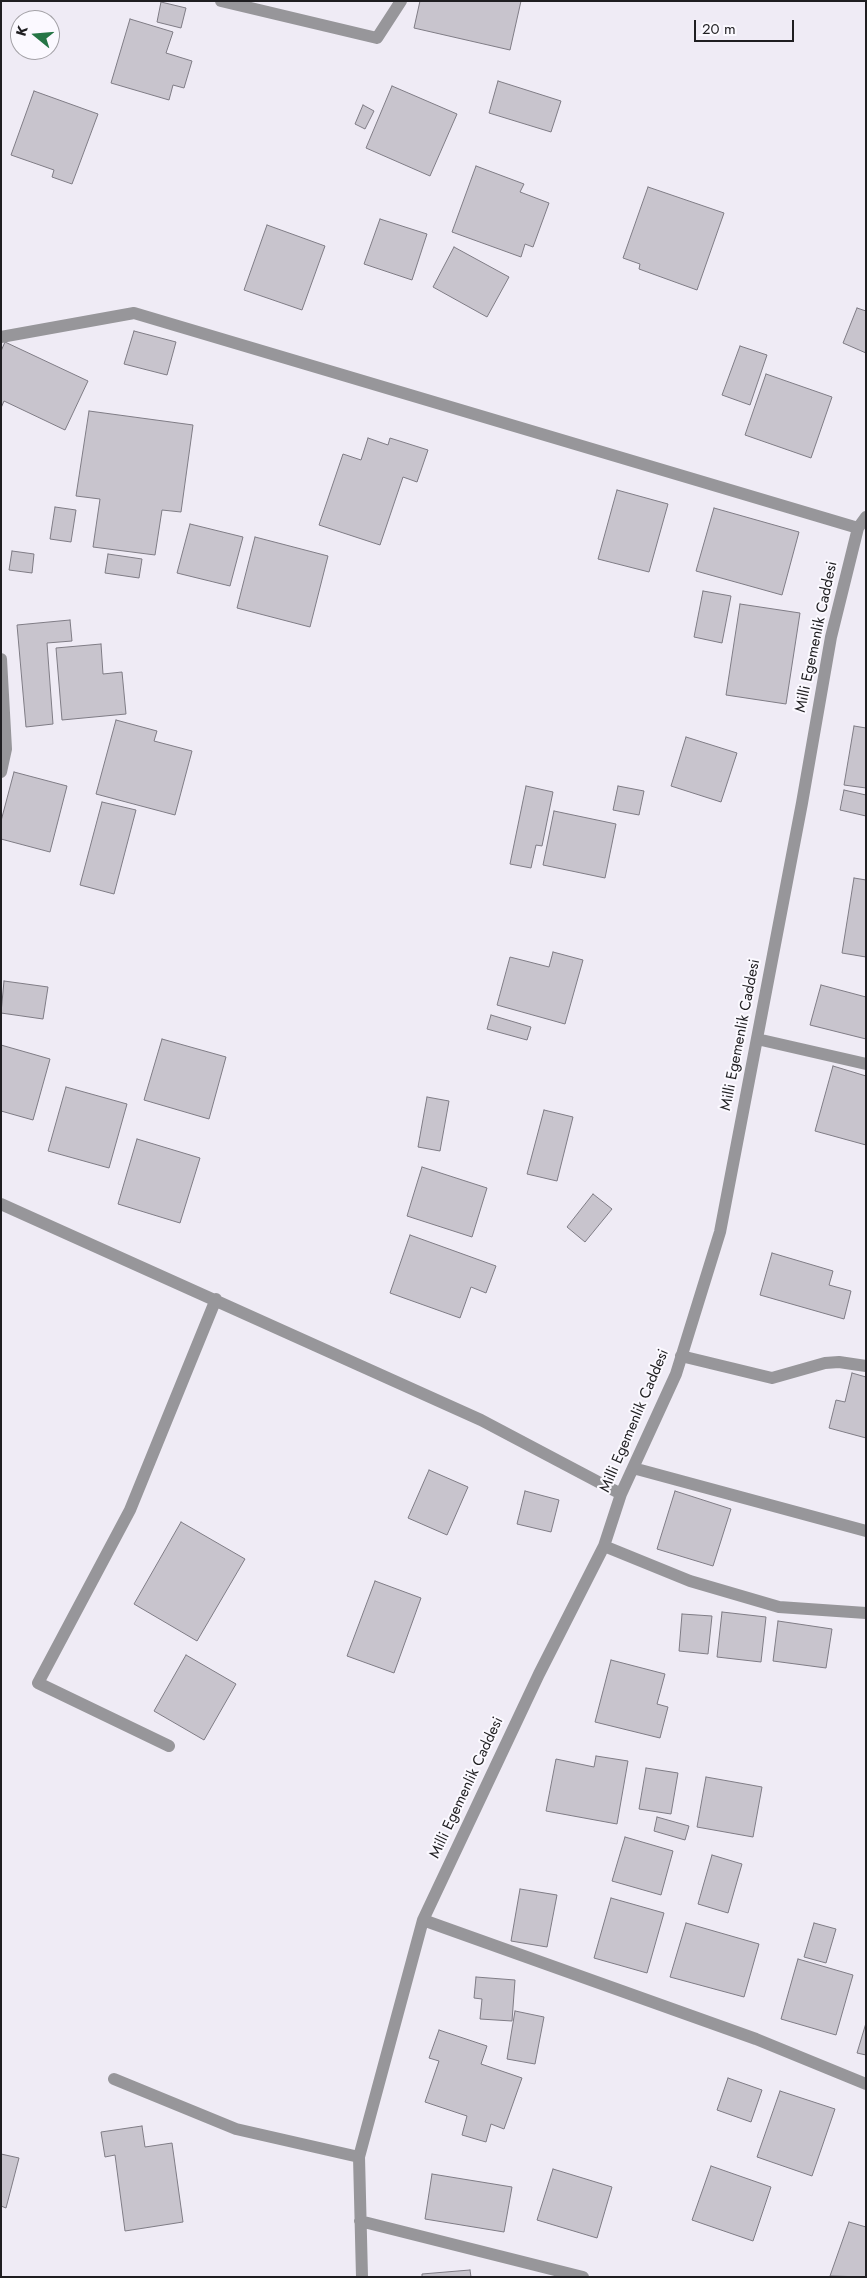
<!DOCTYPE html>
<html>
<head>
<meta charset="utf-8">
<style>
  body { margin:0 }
  #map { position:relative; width:867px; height:2278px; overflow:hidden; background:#efebf5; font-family:Jost,sans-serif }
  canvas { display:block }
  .frame { position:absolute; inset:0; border:2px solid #1f1e21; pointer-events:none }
  .north { position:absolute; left:10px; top:10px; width:50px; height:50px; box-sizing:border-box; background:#fbf9ff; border:1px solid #a3a1a6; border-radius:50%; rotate:287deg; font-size:14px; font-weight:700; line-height:20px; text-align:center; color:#1f1e21 }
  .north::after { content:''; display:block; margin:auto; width:18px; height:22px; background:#257545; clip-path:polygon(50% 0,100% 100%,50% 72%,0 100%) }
  .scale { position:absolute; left:694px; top:20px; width:100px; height:22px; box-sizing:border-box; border:2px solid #1f1e21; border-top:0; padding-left:6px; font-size:15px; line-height:18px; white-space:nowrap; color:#1f1e21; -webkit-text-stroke:4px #fbf9ff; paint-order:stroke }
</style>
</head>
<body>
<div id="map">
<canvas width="867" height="2278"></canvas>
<div class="frame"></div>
<div class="north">K</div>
<div class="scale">20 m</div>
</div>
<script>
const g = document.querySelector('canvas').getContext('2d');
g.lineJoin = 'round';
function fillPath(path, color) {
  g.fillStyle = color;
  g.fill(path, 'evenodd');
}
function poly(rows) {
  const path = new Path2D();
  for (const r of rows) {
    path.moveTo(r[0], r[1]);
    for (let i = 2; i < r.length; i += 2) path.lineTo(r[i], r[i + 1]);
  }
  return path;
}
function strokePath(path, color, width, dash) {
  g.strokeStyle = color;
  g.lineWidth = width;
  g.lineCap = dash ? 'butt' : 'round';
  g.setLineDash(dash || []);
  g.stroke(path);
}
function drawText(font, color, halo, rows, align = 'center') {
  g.font = font + ' Jost,sans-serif';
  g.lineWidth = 4;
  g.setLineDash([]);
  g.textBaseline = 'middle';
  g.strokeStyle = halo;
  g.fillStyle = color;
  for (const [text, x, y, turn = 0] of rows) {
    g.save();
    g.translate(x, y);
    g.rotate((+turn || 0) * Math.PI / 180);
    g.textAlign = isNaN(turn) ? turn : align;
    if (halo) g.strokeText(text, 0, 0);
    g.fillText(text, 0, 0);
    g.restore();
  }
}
const building = poly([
  [420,1,521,1,510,50,414,28,420,1],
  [161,2,186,8,181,28,157,22,161,2],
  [130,19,173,32,166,53,192,61,184,88,173,85,169,100,111,83,130,19],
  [498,81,561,101,551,132,489,113,498,81],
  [392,86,457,114,430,176,366,148,392,86],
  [34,91,98,114,72,184,52,177,54,170,11,155,34,91],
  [363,105,374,111,365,129,355,124,363,105],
  [476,166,524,184,520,192,549,203,533,247,525,244,521,257,452,232,476,166],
  [648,187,724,213,697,290,639,269,640,264,623,258,648,187],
  [380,219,427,234,412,280,364,264,380,219],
  [267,225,325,246,302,310,244,290,267,225],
  [454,247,509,277,487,317,433,287,454,247],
  [857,308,866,311,866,353,843,343,857,308],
  [134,331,176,342,167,375,124,364,134,331],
  [5,342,88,381,65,430,4,401,1,408,1,351,5,342],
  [740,346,767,355,750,405,722,395,740,346],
  [766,374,832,397,811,458,745,435,766,374],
  [89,411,193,425,181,512,162,510,155,555,93,547,100,499,76,496,89,411],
  [368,438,388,445,390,438,428,450,417,482,403,477,380,545,319,525,343,454,361,460,368,438],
  [617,490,668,504,649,572,598,559,617,490],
  [55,507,76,510,71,542,50,539,55,507],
  [714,508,799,532,782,595,696,571,714,508],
  [190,524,243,537,230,586,177,573,190,524],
  [255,537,328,556,310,627,237,608,255,537],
  [12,551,34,554,32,573,9,570,12,551],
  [108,554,142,559,139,578,105,573,108,554],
  [703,591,731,596,722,643,694,637,703,591],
  [740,604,800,613,786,704,726,695,740,604],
  [70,620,72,641,47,643,53,724,26,727,17,625,70,620],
  [101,644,103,674,122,672,126,714,62,720,56,648,101,644],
  [116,720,157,731,154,741,192,751,175,815,96,794,116,720],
  [854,726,866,728,866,788,844,785,854,726],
  [686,737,737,753,721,802,671,786,686,737],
  [14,772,67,786,50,852,1,839,1,821,14,772],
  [526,786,553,792,542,846,536,845,531,868,510,864,526,786],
  [618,786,644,791,639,815,613,810,618,786],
  [844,790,866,795,866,816,840,810,844,790],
  [102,802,136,810,114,894,80,885,102,802],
  [554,811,616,824,605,878,543,865,554,811],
  [854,878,866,880,866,957,842,953,854,878],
  [553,952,583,960,565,1024,497,1005,510,957,549,967,553,952],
  [4,981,48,987,43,1019,1,1013,4,981],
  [821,985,866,997,866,1039,810,1025,821,985],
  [491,1015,531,1027,527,1040,487,1029,491,1015],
  [162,1039,226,1057,209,1119,144,1100,162,1039],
  [1,1045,50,1059,33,1120,1,1111,1,1045],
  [833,1066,866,1076,866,1145,815,1131,833,1066],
  [66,1087,127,1104,109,1168,48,1151,66,1087],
  [427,1097,449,1101,440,1151,418,1147,427,1097],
  [544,1110,573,1117,557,1181,527,1174,544,1110],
  [137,1139,200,1158,180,1223,118,1204,137,1139],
  [422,1167,487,1188,472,1237,407,1216,422,1167],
  [593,1194,612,1209,585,1242,567,1227,593,1194],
  [410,1235,496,1266,486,1293,471,1287,460,1318,390,1293,410,1235],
  [772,1253,833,1271,829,1285,851,1291,844,1319,760,1295,772,1253],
  [852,1373,866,1377,866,1438,829,1428,836,1400,845,1402,852,1373],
  [429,1470,468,1487,447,1535,408,1518,429,1470],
  [525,1491,559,1500,551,1532,517,1524,525,1491],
  [675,1491,731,1509,713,1566,657,1549,675,1491],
  [181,1522,245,1559,197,1641,134,1604,181,1522],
  [375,1581,421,1598,394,1673,347,1656,375,1581],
  [722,1612,766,1617,761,1662,717,1657,722,1612],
  [682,1614,712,1616,708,1654,679,1651,682,1614],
  [778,1621,832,1629,826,1668,773,1661,778,1621],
  [186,1655,236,1684,204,1740,154,1711,186,1655],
  [611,1660,665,1674,657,1704,668,1707,660,1738,595,1722,611,1660],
  [596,1756,628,1761,617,1824,546,1811,556,1759,594,1767,596,1756],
  [646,1768,678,1773,671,1814,639,1809,646,1768],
  [706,1777,762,1787,753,1837,697,1827,706,1777],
  [657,1817,689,1826,685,1840,654,1831,657,1817],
  [625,1837,673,1851,661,1895,612,1881,625,1837],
  [712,1855,742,1864,728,1913,698,1904,712,1855],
  [520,1889,557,1895,547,1947,511,1941,520,1889],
  [611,1898,664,1913,647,1973,594,1958,611,1898],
  [686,1923,759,1944,744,1997,670,1977,686,1923],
  [814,1923,836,1929,826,1963,804,1957,814,1923],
  [798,1959,853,1975,836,2035,781,2019,798,1959],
  [476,1977,515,1980,512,2021,480,2019,482,1999,474,1998,476,1977],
  [515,2011,544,2017,535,2064,507,2059,515,2011],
  [866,2023,866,2055,857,2053,866,2023],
  [439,2030,487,2046,481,2064,522,2078,504,2129,491,2124,486,2142,462,2135,467,2116,425,2102,439,2061,429,2058,439,2030],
  [728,2078,762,2090,751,2122,717,2110,728,2078],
  [780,2091,835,2109,812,2176,757,2157,780,2091],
  [142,2126,145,2147,172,2143,183,2222,125,2231,115,2155,105,2157,101,2132,142,2126],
  [1,2154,19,2158,6,2208,1,2206,1,2154],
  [711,2166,771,2187,753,2241,692,2220,711,2166],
  [553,2169,612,2187,597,2238,537,2220,553,2169],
  [432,2174,512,2187,504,2232,425,2219,432,2174],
  [849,2222,866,2227,866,2277,830,2276,849,2222],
  [470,2270,471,2277,422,2277,422,2274,470,2270]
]);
const minor = poly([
  [221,1,377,38,401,1],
  [1,337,134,313,858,528],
  [1,659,6,749,1,772],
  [757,1039,866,1064],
  [1,1204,481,1420,621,1494],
  [681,1356,772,1378,825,1363,839,1362,866,1366],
  [633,1468,866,1531],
  [604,1546,690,1581,779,1607,866,1613],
  [169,1746,38,1683,130,1510,216,1299],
  [423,1920,756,2039,866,2084],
  [114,2079,236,2129,359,2157],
  [360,2221,583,2277],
  [362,2277,359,2157,423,1920,539,1674,604,1546,621,1494,676,1374,720,1232,802,803,831,637,858,528,866,517]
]);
const streetNames = [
  ["Milli Egemenlik Caddesi",817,637,-78],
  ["Milli Egemenlik Caddesi",741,1035,-79],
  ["Milli Egemenlik Caddesi",635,1421,-67],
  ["Milli Egemenlik Caddesi",467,1788,-65]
];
fillPath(building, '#c8c4cd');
strokePath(building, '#7f7c85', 1);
strokePath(minor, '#97969a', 12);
drawText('15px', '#1f1e21', '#fbf9ff', streetNames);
</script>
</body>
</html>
